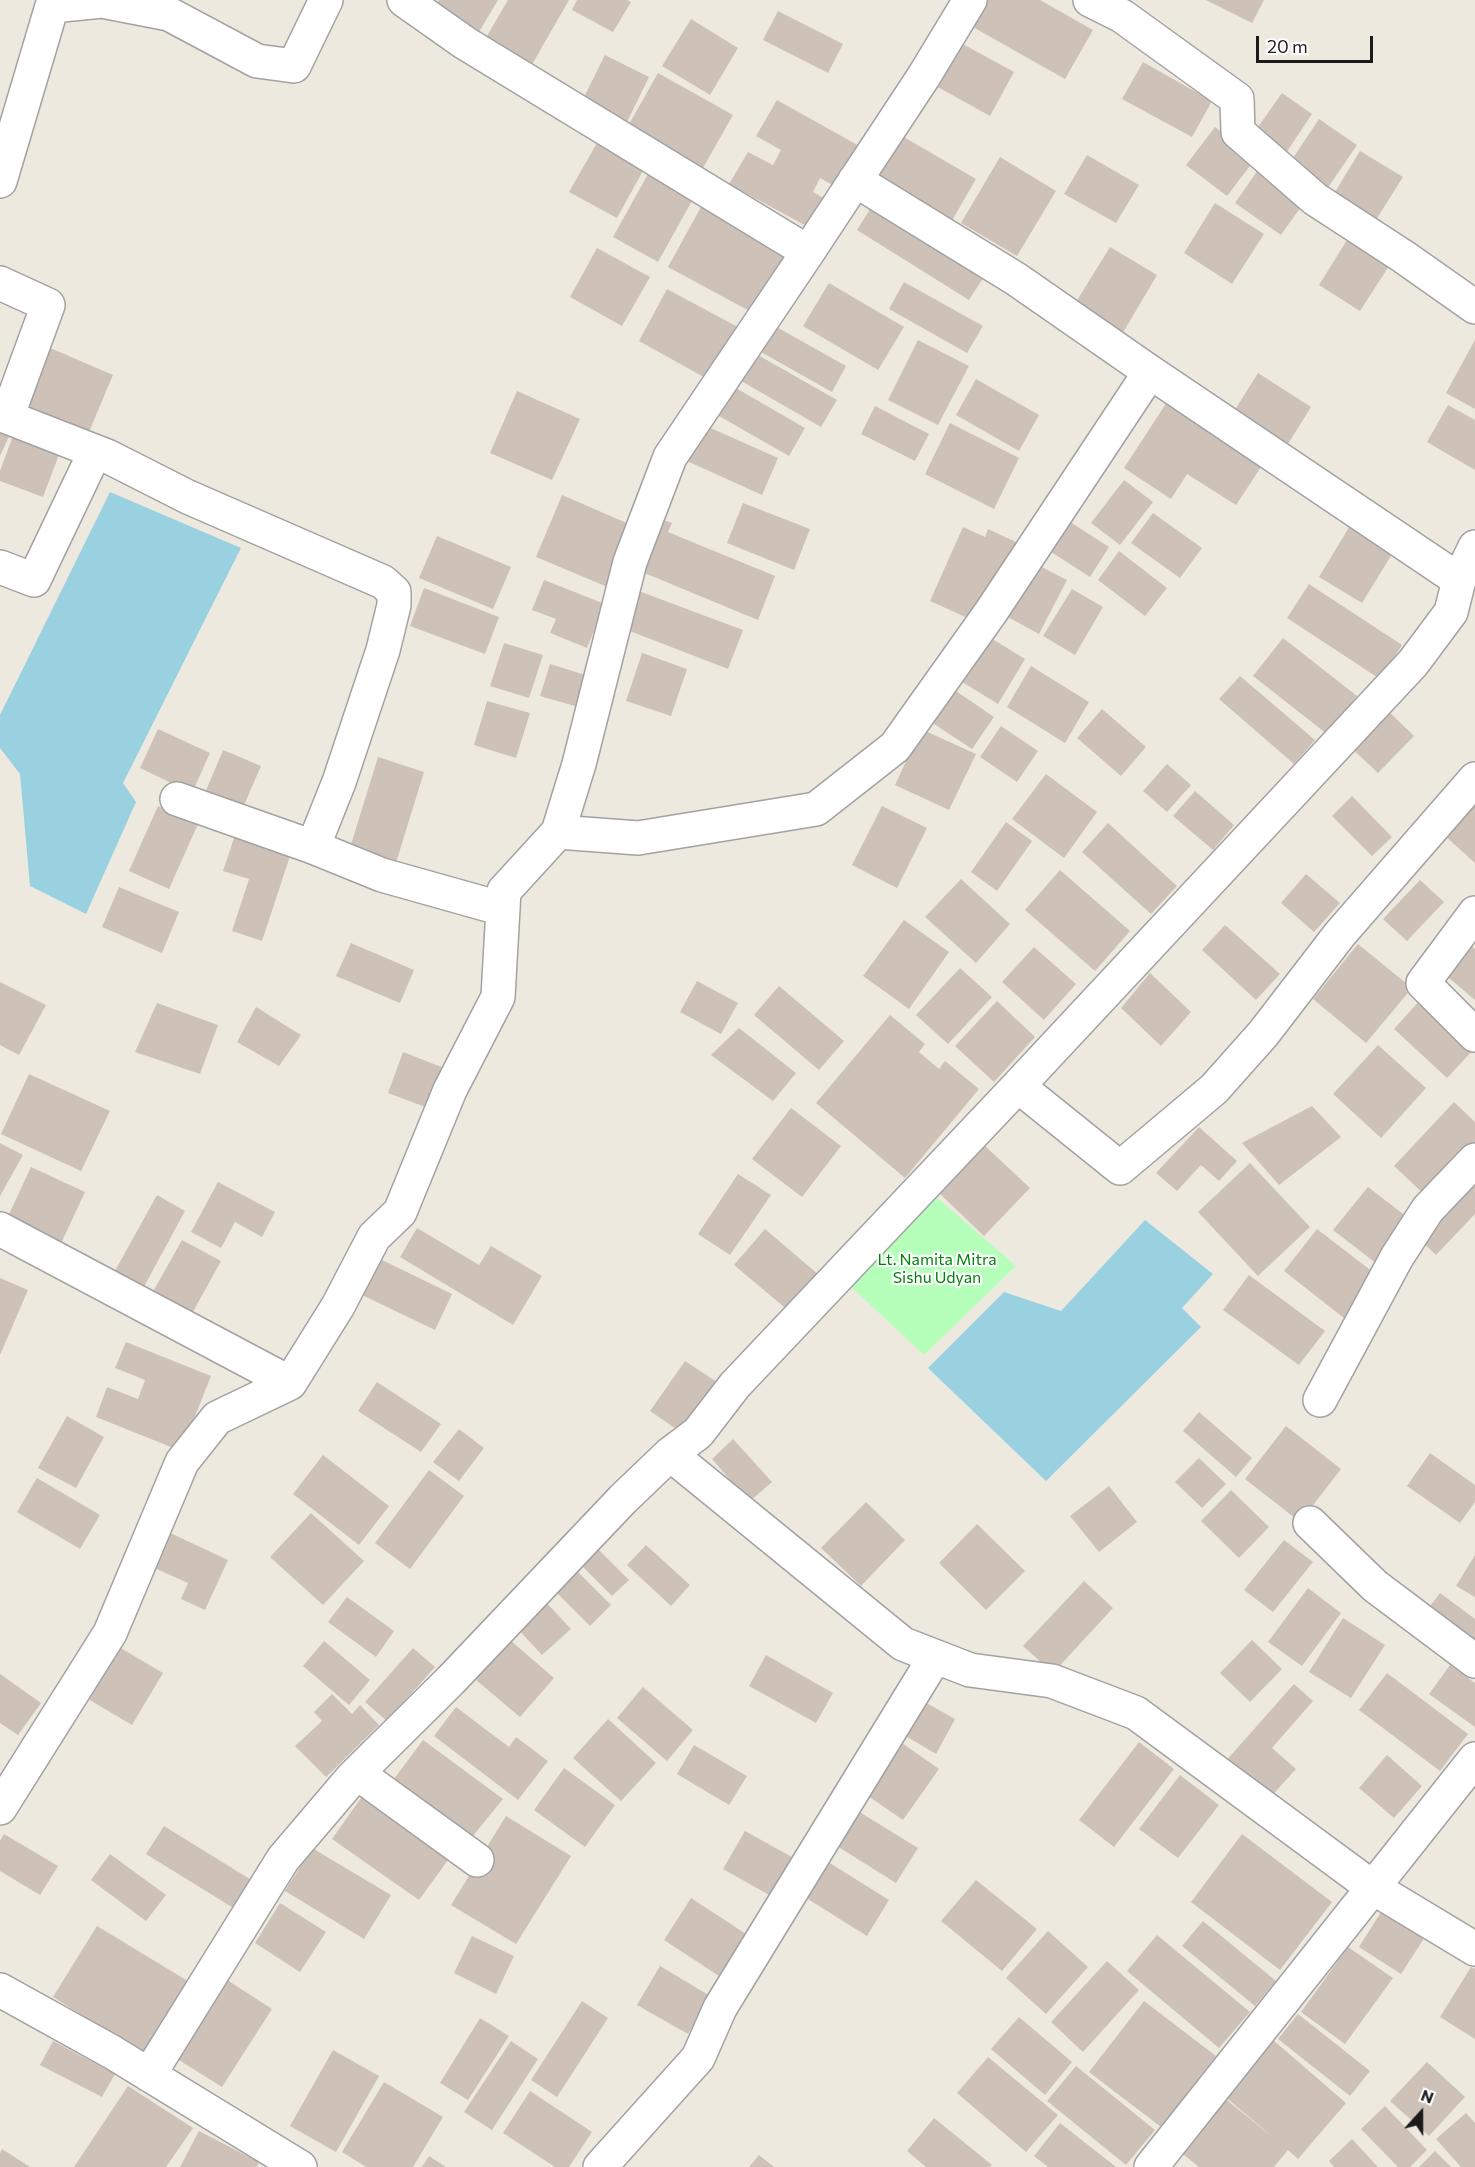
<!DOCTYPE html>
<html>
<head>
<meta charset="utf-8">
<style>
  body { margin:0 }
  #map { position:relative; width:1475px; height:2167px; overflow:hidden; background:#eee9df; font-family:Commissioner,sans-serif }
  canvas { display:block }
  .north { position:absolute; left:1391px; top:2083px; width:60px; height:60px; -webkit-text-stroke:4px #fff; paint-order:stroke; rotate:21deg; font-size:16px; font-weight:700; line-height:24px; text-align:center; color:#1b1b1b }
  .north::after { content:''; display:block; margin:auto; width:21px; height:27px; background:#1b1b1b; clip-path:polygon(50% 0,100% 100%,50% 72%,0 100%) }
  .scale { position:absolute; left:1256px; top:36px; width:117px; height:27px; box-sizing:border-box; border:3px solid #1b1b1b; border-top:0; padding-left:8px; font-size:18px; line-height:21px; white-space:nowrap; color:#1b1b1b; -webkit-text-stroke:4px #fff; paint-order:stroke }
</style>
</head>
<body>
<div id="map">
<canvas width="1475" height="2167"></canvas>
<div class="north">N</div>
<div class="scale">20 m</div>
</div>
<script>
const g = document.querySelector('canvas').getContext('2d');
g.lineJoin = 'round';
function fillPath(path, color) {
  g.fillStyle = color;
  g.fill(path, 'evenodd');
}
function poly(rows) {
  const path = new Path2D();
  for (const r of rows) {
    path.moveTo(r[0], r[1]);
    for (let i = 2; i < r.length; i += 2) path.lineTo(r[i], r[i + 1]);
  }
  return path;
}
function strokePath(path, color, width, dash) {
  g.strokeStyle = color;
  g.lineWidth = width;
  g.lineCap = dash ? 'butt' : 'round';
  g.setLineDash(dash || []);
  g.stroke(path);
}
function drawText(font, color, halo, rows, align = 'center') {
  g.font = font + ' Commissioner,sans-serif';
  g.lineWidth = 4.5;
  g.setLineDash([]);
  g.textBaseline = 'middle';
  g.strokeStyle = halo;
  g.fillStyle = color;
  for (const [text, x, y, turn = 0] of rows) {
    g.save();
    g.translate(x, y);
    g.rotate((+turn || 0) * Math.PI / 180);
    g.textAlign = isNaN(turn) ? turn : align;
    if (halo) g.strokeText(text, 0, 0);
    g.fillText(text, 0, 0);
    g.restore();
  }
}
const park = poly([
  [934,1195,1016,1266,924,1355,848,1284]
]);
const water = poly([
  [110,492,241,548,123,783,136,802,86,914,30,886,20,774,0,748,0,715],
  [1145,1220,1213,1274,1182,1308,1201,1327,1046,1481,928,1368,1004,1292,1061,1311]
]);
const building = poly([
  [439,0,498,0,479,32,435,6],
  [508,0,569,0,530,68,484,41],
  [577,0,627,0,631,2,613,32,572,10],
  [986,0,1040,0,1093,30,1065,79,971,26],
  [1206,0,1264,0,1252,23],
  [778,11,843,44,828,73,763,40],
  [691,19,738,48,710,95,662,66],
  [961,43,1014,72,990,116,936,86],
  [605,55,649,77,626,124,581,103],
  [1143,62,1212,101,1192,137,1122,99],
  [658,73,733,115,699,175,624,133],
  [1282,93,1312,114,1282,159,1251,137],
  [777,100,861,147,838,188,820,178,813,192,825,199,810,228,729,184,748,152,773,165,781,150,756,136],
  [1319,119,1357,145,1323,195,1285,170],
  [1215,127,1256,158,1227,196,1186,165],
  [902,136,976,179,950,224,876,181],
  [597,143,644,169,617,218,569,192],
  [1360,151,1403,177,1369,231,1327,205],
  [1087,155,1139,185,1116,223,1064,194],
  [1000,157,1056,191,1017,256,961,223],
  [1262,164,1308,197,1281,235,1235,203],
  [648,174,693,199,658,262,613,237],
  [877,198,989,269,969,300,857,230],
  [1215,203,1264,234,1232,284,1184,253],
  [701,207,788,253,755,314,668,267],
  [1347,240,1389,266,1360,311,1319,285],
  [1110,247,1157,275,1121,336,1073,307],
  [597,248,650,277,622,326,570,297],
  [904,282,983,326,967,353,889,309],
  [829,283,904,327,878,370,803,326],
  [667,289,747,332,718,385,639,341],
  [766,321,846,366,832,392,752,347],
  [918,340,969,366,938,425,888,400],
  [1475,340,1475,409,1446,393],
  [48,347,113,375,86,439,20,411],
  [751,351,837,400,821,427,736,378],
  [1258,373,1311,407,1281,455,1228,421],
  [976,379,1039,415,1019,451,956,415],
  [729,384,805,428,789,456,712,412],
  [517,391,580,419,552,480,490,453],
  [1167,402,1263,464,1236,505,1187,474,1171,499,1124,468],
  [1448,405,1475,420,1475,470,1427,442],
  [875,406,929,434,915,461,861,434],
  [950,423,1019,458,994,509,925,474],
  [0,424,12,430,0,456],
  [17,425,63,444,43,497,0,481,0,471],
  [704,425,778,458,762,495,687,461],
  [1124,480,1153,502,1120,545,1091,523],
  [562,495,636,527,610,588,536,557],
  [743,503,810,529,794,570,727,543],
  [1153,513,1202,548,1180,578,1131,543],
  [658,518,672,523,668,532,775,576,758,620,637,570],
  [1064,518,1109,547,1090,577,1045,548],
  [1351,524,1394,551,1362,603,1319,577],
  [963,527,985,537,988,529,1018,543,981,624,930,601],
  [437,536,511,567,493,609,419,578],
  [1119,551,1167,588,1145,616,1098,580],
  [1032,562,1067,580,1039,634,1004,615],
  [544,580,605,604,587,648,550,633,556,619,532,610],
  [1309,584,1402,645,1380,679,1287,618],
  [424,588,499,617,485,654,410,626],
  [1072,589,1103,607,1075,655,1043,636],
  [636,590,743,630,728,669,622,628],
  [986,635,1025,659,998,704,959,680],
  [1283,638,1357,696,1327,734,1253,676],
  [504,643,543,655,529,698,490,686],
  [642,653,687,669,671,716,626,701],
  [550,664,592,677,582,708,540,696],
  [1031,666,1089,702,1065,743,1007,707],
  [1240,676,1315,740,1294,764,1219,699],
  [953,689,994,717,972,749,931,722],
  [487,701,530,713,516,758,474,745],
  [1380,703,1414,736,1378,773,1344,741],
  [1102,709,1146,747,1121,776,1077,738],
  [1001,726,1038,751,1017,782,980,757],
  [158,729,210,753,192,793,140,768],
  [921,729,976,754,949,810,895,785],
  [223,750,261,766,242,810,205,793],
  [378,757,424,772,395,866,349,851],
  [1167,764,1191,785,1167,812,1143,791],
  [1046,774,1097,812,1064,858,1012,819],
  [1195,791,1234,825,1213,850,1173,816],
  [1352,796,1392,837,1372,856,1332,816],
  [1475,801,1475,863,1444,835],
  [158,806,198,824,169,889,129,871],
  [882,806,927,828,897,888,852,865],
  [1006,822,1032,841,997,891,971,872],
  [1108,823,1177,886,1151,914,1082,852],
  [236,832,292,850,262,941,232,931,249,879,223,871],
  [1060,870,1130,931,1095,971,1025,910],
  [1306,874,1340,903,1314,932,1281,903],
  [961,879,1010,924,976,963,925,917],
  [1420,880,1444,902,1407,941,1383,919],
  [119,887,179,912,162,953,102,927],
  [904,920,949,952,909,1009,863,976],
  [1225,925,1280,974,1256,1000,1202,950],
  [351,943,414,970,400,1003,336,976],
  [1468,943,1475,949,1475,1000,1442,972],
  [1358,944,1412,988,1366,1043,1313,999],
  [1034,947,1076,984,1044,1020,1002,982],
  [960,968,992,997,948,1044,916,1015],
  [1150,973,1191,1012,1161,1046,1121,1008],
  [697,981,738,1003,721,1034,680,1012],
  [0,982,46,1005,19,1055,0,1045],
  [779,986,844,1041,819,1070,754,1015],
  [1422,998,1475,1048,1447,1078,1394,1029],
  [997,1001,1035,1037,994,1082,955,1046],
  [157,1003,218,1025,200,1074,135,1052],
  [256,1007,301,1035,279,1066,237,1042],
  [890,1015,925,1044,919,1052,939,1069,945,1061,979,1089,905,1178,816,1103],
  [739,1028,796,1073,773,1101,711,1055],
  [1378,1045,1426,1088,1381,1138,1333,1094],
  [403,1052,444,1068,428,1108,388,1093],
  [29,1074,110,1111,81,1171,1,1134],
  [1454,1102,1475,1122,1475,1143,1426,1196,1394,1166],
  [1312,1106,1341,1137,1279,1185,1242,1143],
  [791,1108,841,1146,802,1197,752,1159],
  [1199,1127,1237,1161,1219,1181,1201,1165,1177,1191,1156,1173],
  [0,1143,23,1155,0,1196],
  [983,1144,1030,1188,984,1236,937,1191],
  [1250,1163,1310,1227,1258,1276,1198,1212],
  [31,1167,85,1192,57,1252,3,1227],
  [738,1174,771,1195,730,1255,698,1234],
  [1466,1179,1475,1188,1475,1214,1436,1255,1414,1234],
  [218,1182,275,1212,262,1237,235,1222,221,1248,191,1232],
  [1368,1187,1411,1220,1377,1264,1333,1230],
  [157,1195,185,1211,140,1294,111,1278],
  [417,1228,479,1265,491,1246,542,1276,513,1325,400,1257],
  [765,1229,826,1281,796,1317,734,1265],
  [1317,1229,1382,1279,1349,1322,1284,1271],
  [182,1240,221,1261,189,1319,150,1297],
  [378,1258,452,1294,435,1330,360,1294],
  [1249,1275,1325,1331,1299,1365,1223,1310],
  [0,1278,28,1290,0,1355],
  [126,1342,211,1376,181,1451,96,1417,107,1387,138,1399,145,1380,115,1368],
  [685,1361,717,1382,682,1433,650,1411],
  [377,1382,441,1424,421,1452,358,1411],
  [1199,1412,1252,1458,1236,1477,1183,1431],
  [67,1416,104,1437,76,1488,38,1468],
  [1286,1426,1341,1469,1300,1522,1245,1479],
  [459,1429,484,1448,459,1481,433,1462],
  [733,1439,772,1482,749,1502,712,1459],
  [1430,1453,1475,1485,1475,1502,1460,1523,1407,1486],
  [323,1455,389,1506,359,1545,293,1494],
  [1199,1458,1226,1484,1202,1508,1175,1482],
  [429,1470,464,1496,410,1569,375,1543],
  [37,1478,100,1515,80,1549,17,1512],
  [1109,1486,1137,1522,1099,1552,1070,1516],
  [1231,1490,1269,1527,1239,1558,1201,1521],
  [866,1502,905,1540,861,1586,821,1548],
  [311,1513,364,1561,323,1605,270,1557],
  [977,1524,1025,1571,986,1610,939,1563],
  [166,1531,228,1560,205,1610,181,1599,188,1583,150,1566],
  [1284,1540,1313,1562,1273,1612,1244,1590],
  [646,1545,690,1585,671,1606,627,1565],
  [596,1547,629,1580,612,1596,579,1563],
  [1475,1555,1475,1597,1456,1586],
  [577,1571,611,1605,590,1626,556,1592],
  [1084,1581,1113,1608,1053,1673,1023,1646],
  [1308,1588,1341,1613,1302,1666,1268,1642],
  [1440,1593,1475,1619,1475,1657,1422,1617],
  [347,1597,394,1631,376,1657,328,1622],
  [545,1601,571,1629,542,1655,516,1627],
  [1343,1618,1385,1645,1351,1698,1309,1672],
  [510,1640,554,1678,520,1717,476,1680],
  [1252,1640,1282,1669,1250,1702,1220,1673],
  [324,1641,370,1680,349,1705,303,1666],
  [119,1647,163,1673,132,1725,88,1699],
  [413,1648,435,1667,387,1721,365,1702],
  [766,1655,833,1693,816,1723,749,1686],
  [1450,1665,1475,1683,1475,1727,1429,1694],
  [1387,1673,1468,1734,1440,1771,1359,1710],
  [0,1674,41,1703,18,1735,0,1723],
  [1294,1684,1313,1701,1272,1748,1296,1769,1267,1801,1224,1763],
  [643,1687,693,1730,667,1761,617,1718],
  [332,1694,352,1714,360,1705,379,1725,326,1777,295,1746,322,1721,314,1712],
  [923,1701,955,1719,936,1754,904,1735],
  [456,1707,509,1747,516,1737,548,1761,518,1800,434,1736],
  [608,1719,656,1763,621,1801,573,1758],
  [892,1736,939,1769,903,1820,855,1787],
  [423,1740,503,1799,472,1837,394,1779],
  [1139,1742,1174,1769,1114,1847,1079,1820],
  [694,1745,747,1776,729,1805,677,1774],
  [1387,1755,1422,1786,1394,1818,1359,1788],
  [564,1768,615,1805,585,1847,534,1810],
  [1180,1775,1219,1805,1178,1858,1139,1829],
  [361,1798,448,1860,419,1900,332,1839],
  [853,1808,918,1848,896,1883,832,1843],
  [506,1816,571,1856,516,1944,451,1905],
  [164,1826,253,1881,235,1909,146,1854],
  [745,1831,799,1861,778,1900,723,1869],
  [4,1834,58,1866,40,1895,0,1871,0,1841],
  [1242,1834,1332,1902,1280,1970,1191,1902],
  [312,1848,391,1895,364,1939,285,1891],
  [110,1854,166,1895,146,1921,91,1880],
  [817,1855,889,1900,867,1936,795,1891],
  [976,1880,1037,1929,1002,1971,941,1921],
  [691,1898,746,1934,719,1976,664,1940],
  [1390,1898,1432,1926,1401,1974,1359,1947],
  [280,1903,326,1932,300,1972,255,1943],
  [1203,1921,1276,1981,1255,2006,1182,1946],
  [97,1926,196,1986,152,2059,53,1997],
  [1048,1931,1088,1967,1046,2014,1006,1978],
  [1157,1935,1250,2012,1219,2048,1127,1971],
  [472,1936,514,1956,496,1994,454,1973],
  [1348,1947,1393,1978,1345,2044,1301,2012],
  [1107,1961,1139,1990,1083,2052,1051,2022],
  [660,1966,710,1996,688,2034,637,2005],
  [1471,1967,1475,1969,1475,2039,1440,2017],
  [224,1978,272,2009,222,2087,174,2057],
  [582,2001,608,2018,557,2097,531,2080],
  [1144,2001,1216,2056,1161,2127,1089,2072],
  [1298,2014,1370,2071,1350,2096,1278,2039],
  [1019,2017,1072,2062,1045,2095,991,2049],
  [480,2018,509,2036,468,2100,440,2083],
  [1272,2039,1346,2103,1298,2159,1288,2150,1274,2167,1199,2167,1178,2150,1223,2097,1274,2138,1223,2095],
  [53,2041,115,2074,102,2097,40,2065],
  [511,2041,538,2059,492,2130,464,2112],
  [333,2050,379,2076,336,2152,290,2126],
  [988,2057,1058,2115,1026,2152,957,2093],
  [1427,2062,1465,2097,1429,2136,1390,2101],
  [1076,2066,1155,2130,1126,2165,1047,2101],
  [384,2082,443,2117,413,2167,366,2167,342,2152],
  [128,2086,193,2128,166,2167,74,2167],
  [530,2091,592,2132,569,2167,555,2167,503,2133],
  [1385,2106,1427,2150,1410,2167,1398,2167,1361,2129],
  [1466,2113,1475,2123,1475,2167,1461,2167,1436,2139],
  [934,2118,992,2165,990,2167,926,2167,907,2151],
  [1060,2123,1116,2167,1048,2167,1034,2156],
  [199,2131,259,2162,257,2167,180,2167],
  [1352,2139,1378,2167,1334,2167,1329,2161],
  [2,2149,30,2167,0,2167,0,2153],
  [1435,2151,1451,2167,1419,2167],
  [759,2155,774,2167,749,2167],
  [429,2156,446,2167,422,2167]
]);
const minor = poly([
  [404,0,465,43,808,252],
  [1090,0,1122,16,1237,99,1238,132,1315,199,1404,257,1475,307],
  [855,180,1016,279,1150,372,1459,580],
  [0,181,52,6,102,1,169,14,257,61,294,66,326,0],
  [0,283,48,305,7,417,107,456,188,497,383,582,394,592,394,605,383,650,339,782,313,847,382,875,503,909],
  [0,567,34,580,95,452],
  [177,799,313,847],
  [558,832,638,838,816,809,895,747,991,612,1150,372],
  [1475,913,1423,983,1475,1035],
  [1018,1086,1413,663,1451,612,1459,580,1475,547],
  [0,1229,290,1383],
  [1320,1400,1397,1257,1428,1209,1475,1160],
  [670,1454,903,1644,970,1670,1052,1681,1136,1713,1372,1887,1475,1949],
  [1310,1523,1375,1586,1475,1661],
  [357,1773,477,1860],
  [0,1808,110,1633,182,1462,217,1418,290,1383,338,1306,374,1237,400,1212,450,1090,498,997,504,891,558,832,579,764,630,562,670,457,808,252,924,76,970,0],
  [0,1990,112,2052,300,2167],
  [149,2075,283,1859,352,1778,451,1680,623,1499,670,1454,698,1433,735,1385,1018,1086,1120,1168,1214,1089,1263,1034,1340,934,1475,779],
  [600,2167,698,2058,720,2008,935,1657],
  [1151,2167,1475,1759]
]);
const parkNames = [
  ["Lt. Namita Mitra",937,1260],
  ["Sishu Udyan",937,1278]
];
fillPath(park, '#b5ffbb');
fillPath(water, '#9ad1e1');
fillPath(building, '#cec1b8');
strokePath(minor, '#a2a2a2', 36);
strokePath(minor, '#fff', 33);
drawText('16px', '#01810b', '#fff', parkNames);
</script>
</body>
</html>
